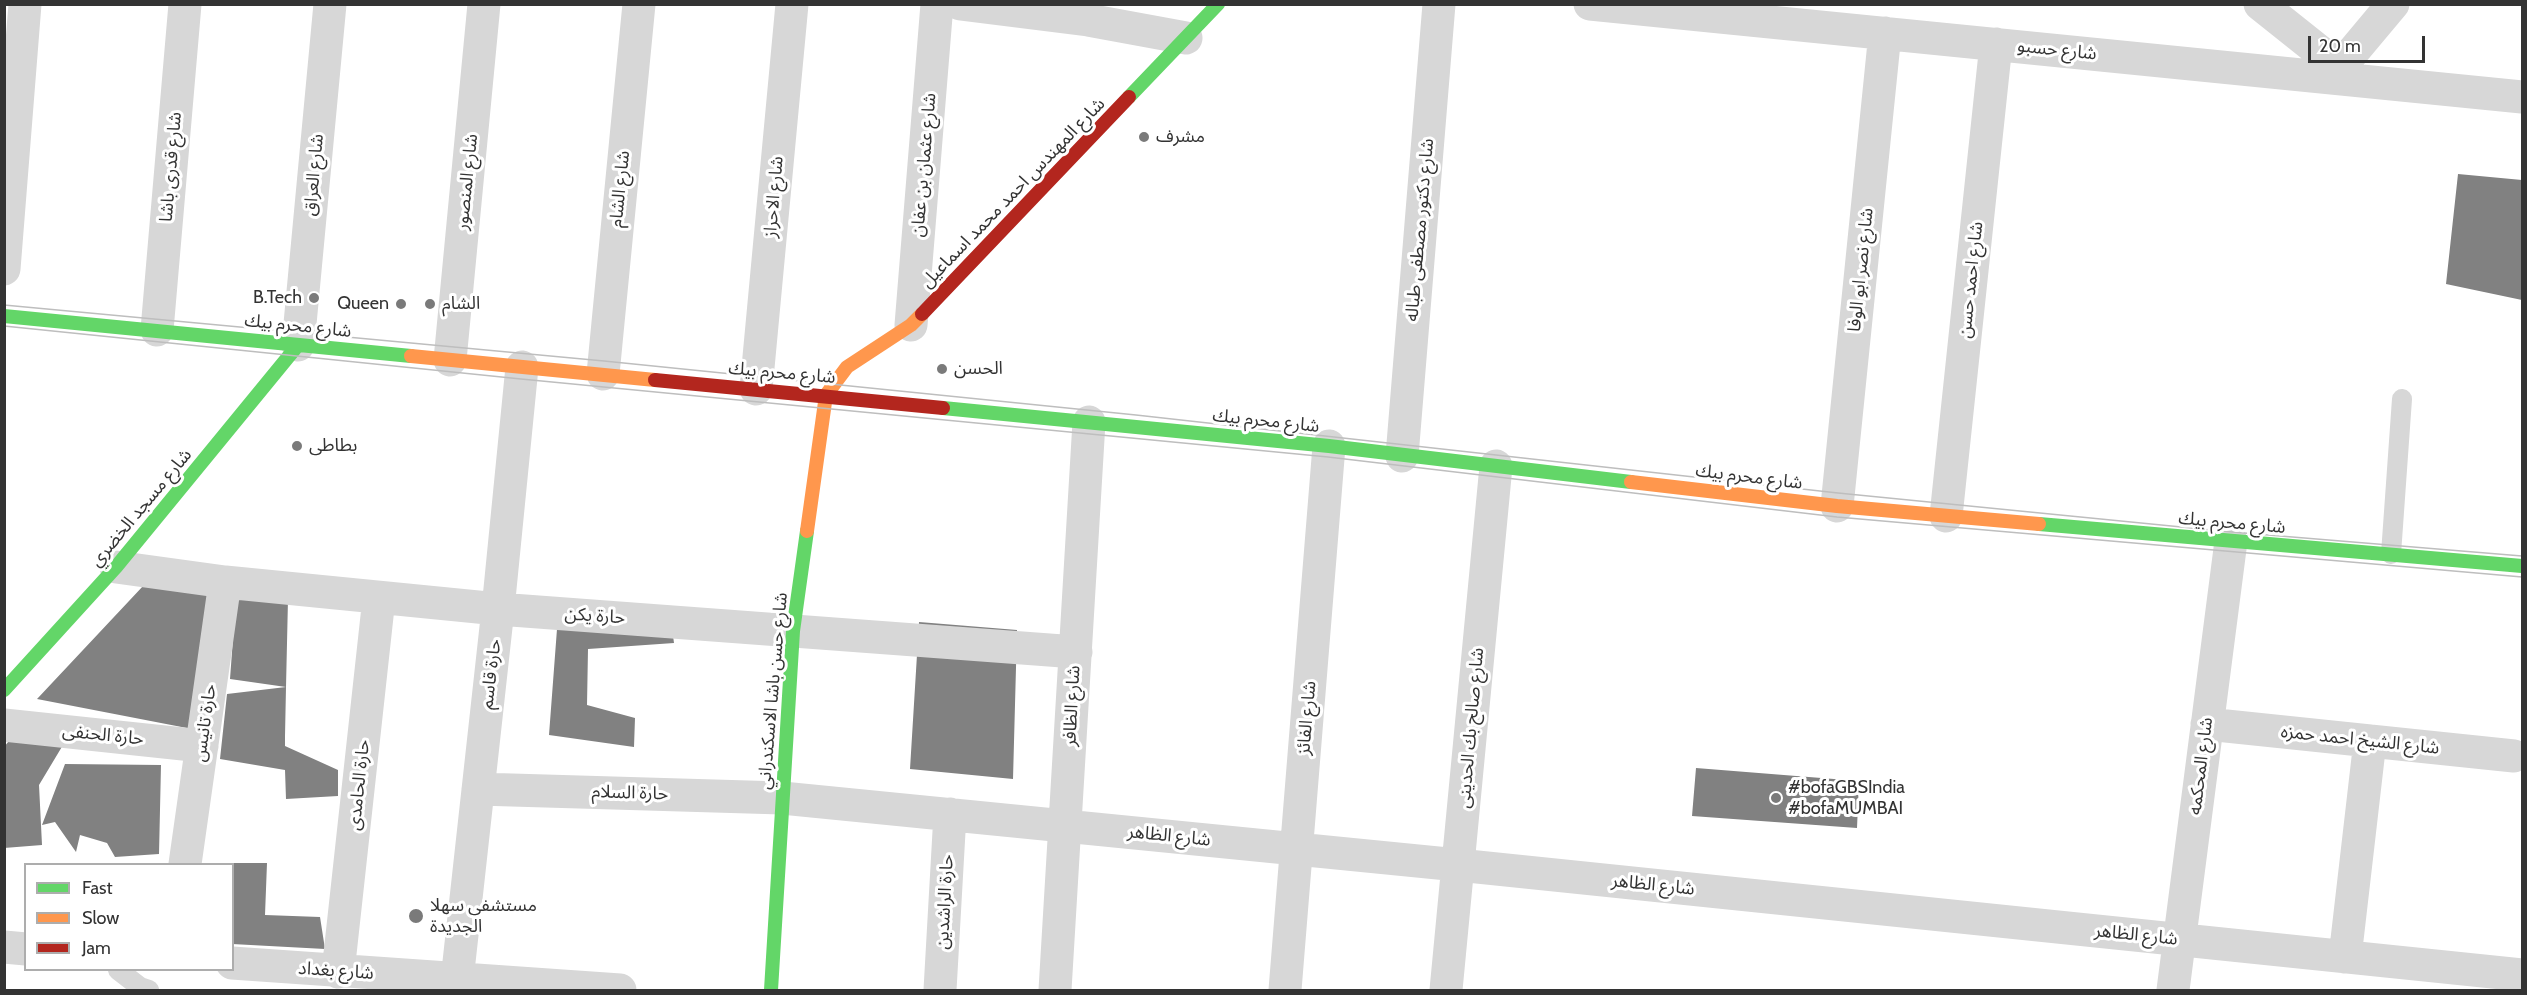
<!DOCTYPE html>
<html>
<head>
<meta charset="utf-8">
<style>
  body { margin:0 }
  #map { position:relative; width:2527px; height:995px; overflow:hidden; background:#fff; font-family:Cabin,sans-serif }
  canvas { display:block }
  .frame { position:absolute; inset:0; border:6px solid #333; pointer-events:none }
  .legend { position:absolute; left:24px; top:863px; width:210px; height:108px; box-sizing:border-box; background:#fff; border:2px solid #adadad; margin:0; padding:8px 10px; list-style:none; font-size:18px; color:#333 }
  .legend li { display:flex; align-items:center; gap:12px; height:30px }
  .legend b { width:30px; border:2px solid #adadad }
  .scale { position:absolute; left:2308px; top:36px; width:117px; height:27px; box-sizing:border-box; border:3px solid #333; border-top:0; padding-left:8px; font-size:18px; line-height:21px; white-space:nowrap; color:#333; -webkit-text-stroke:4px #fff; paint-order:stroke }
</style>
</head>
<body>
<div id="map">
<canvas width="2527" height="995"></canvas>
<div class="frame"></div>
<ul class="legend">
<li><b style="height:8px;background:#63d668"></b>Fast</li>
<li><b style="height:8px;background:#ff974d"></b>Slow</li>
<li><b style="height:8px;background:#b3261e"></b>Jam</li>
</ul>
<div class="scale">20 m</div>
</div>
<script>
const g = document.querySelector('canvas').getContext('2d');
g.lineJoin = 'round';
function fillPath(path, color) {
  g.fillStyle = color;
  g.fill(path, 'evenodd');
}
function poly(rows) {
  const path = new Path2D();
  for (const r of rows) {
    path.moveTo(r[0], r[1]);
    for (let i = 2; i < r.length; i += 2) path.lineTo(r[i], r[i + 1]);
  }
  return path;
}
function strokePath(path, color, width, dash) {
  g.strokeStyle = color;
  g.lineWidth = width;
  g.lineCap = dash ? 'butt' : 'round';
  g.setLineDash(dash || []);
  g.stroke(path);
}
function drawText(font, color, halo, rows, align = 'center') {
  g.font = font + ' Cabin,"Noto Sans Arabic",sans-serif';
  g.lineWidth = 6;
  g.setLineDash([]);
  g.textBaseline = 'middle';
  g.strokeStyle = halo;
  g.fillStyle = color;
  for (const [text, x, y, turn = 0] of rows) {
    g.save();
    g.translate(x, y);
    g.rotate((+turn || 0) * Math.PI / 180);
    g.textAlign = isNaN(turn) ? turn : align;
    if (halo) g.strokeText(text, 0, 0);
    g.fillText(text, 0, 0);
    g.restore();
  }
}
const building = poly([
  [2458,174,2522,180,2522,300,2446,284],
  [144,585,213,596,192,729,37,699],
  [236,598,288,599,286,687,285,736,285,746,338,770,338,796,286,799,285,770,220,759,227,694,286,687,230,679],
  [670,614,674,643,588,649,587,705,635,718,634,747,549,735,557,629],
  [919,622,1017,630,1013,779,910,769],
  [13,736,63,745,39,785,42,845,4,848,4,747],
  [65,764,161,765,159,854,115,857,107,843,80,835,76,852,55,822,42,825],
  [1696,768,1859,781,1857,828,1692,816],
  [232,863,267,863,265,915,320,917,325,949,232,944]
]);
const lane = poly([
  [2391,554,2402,399],
  [118,970,140,987,149,990]
]);
const street = poly([
  [960,4,1088,20,1186,38],
  [1590,4,2522,97],
  [2260,4,2339,67],
  [2331,78,2393,4],
  [4,269,25,4],
  [911,325,937,4],
  [157,330,185,4],
  [298,345,330,4],
  [450,360,484,4],
  [603,374,639,4],
  [756,389,792,4],
  [1402,456,1439,4],
  [1837,506,1885,33],
  [1946,516,1996,44],
  [116,567,225,582,498,609,1076,652],
  [2207,724,2514,756],
  [4,725,202,746],
  [478,789,782,798,1458,865,2522,975],
  [185,864,225,582],
  [4,947,26,949],
  [2345,957,2370,741],
  [232,963,620,990],
  [338,972,379,598],
  [457,980,498,609,522,367],
  [940,990,950,814],
  [1055,990,1089,422],
  [1285,990,1329,446],
  [1446,990,1496,466],
  [2173,990,2231,541]
]);
const fast = poly([
  [1129,97,1218,4],
  [4,316,411,356],
  [943,408,1329,446,1631,482],
  [2039,524,2522,566],
  [4,690,116,567,298,345],
  [771,990,793,631,807,531]
]);
const slow = poly([
  [411,356,655,380],
  [1631,482,1837,506,2039,524],
  [807,531,826,395,847,367,911,325,922,314]
]);
const jam = poly([
  [922,314,1129,97],
  [655,380,943,408]
]);
const tram = poly([
  [4,305,604,361,1136,415,1838,493,2232,532,2522,556],
  [4,326,521,379,1328,457,1837,517,2522,577]
]);
const markers = [
  [1144,137,6,"#7a7a7a"],
  [314,298,6,"#7a7a7a"],
  [401,304,6,"#7a7a7a"],
  [430,304,6,"#7a7a7a"],
  [942,369,6,"#7a7a7a"],
  [297,446,6,"#7a7a7a"],
  [1776,798,6,"#7a7a7a"],
  [416,916,8,"#7a7a7a"]
];
const streetNames = [
  ["شارع حسبو",2057,50,6],
  ["شارع عثمان بن عفان",924,165,-85],
  ["شارع قدرى باشا",171,167,-85],
  ["شارع العراق",314,175,-85],
  ["شارع المنصور",467,182,-84],
  ["شارع الشام",620,189,-84],
  ["شارع المهندس احمد محمد اسماعيل",1013,193,-46],
  ["شارع الاحراز",774,197,-85],
  ["شارع دكتور مصطفى طباله",1420,230,-85],
  ["شارع نصر ابو الوفا",1861,270,-84],
  ["شارع احمد حسن",1971,280,-84],
  ["شارع محرم بيك",298,326,6],
  ["شارع محرم بيك",782,373,5],
  ["شارع محرم بيك",1266,421,6],
  ["شارع محرم بيك",1749,477,7],
  ["شارع مسجد الخضري",141,508,-50],
  ["شارع محرم بيك",2232,523,5],
  ["حارة يكن",595,616,4],
  ["حارة قاسم",491,674,-83],
  ["شارع حسن باشا الاسكندراني",773,691,-85],
  ["شارع الظافر",1072,706,-87],
  ["شارع الفائز",1307,718,-85],
  ["حارة تانيس",205,723,-82],
  ["شارع صالح بك الحدينى",1471,728,-85],
  ["حارة الحنفى",103,735,6],
  ["شارع الشيخ احمد حمزه",2360,740,6],
  ["شارع المحكمه",2201,766,-83],
  ["حارة الحامدى",359,785,-84],
  ["حارة السلام",630,793,2],
  ["شارع الظاهر",1169,836,6],
  ["شارع الظاهر",1653,885,6],
  ["حارة الراشدين",945,902,-87],
  ["شارع الظاهر",2136,935,6],
  ["شارع بغداد",336,971,4]
];
const poiNames = [
  ["مشرف",1156,137],
  ["B.Tech",302,298,"right"],
  ["Queen",389,304,"right"],
  ["الشام",442,304],
  ["الحسن",954,369],
  ["بطاطى",309,446],
  ["#bofaGBSIndia",1788,788],
  ["#bofaMUMBAI",1788,809],
  ["مستشفى سهلا",430,906],
  ["الجديدة",430,927]
];
fillPath(building, '#818181');
strokePath(lane, '#d7d7d7', 20);
strokePath(street, '#d7d7d7', 33);
strokePath(fast, '#63d668', 14);
strokePath(slow, '#ff974d', 14);
strokePath(jam, '#b3261e', 14);
strokePath(tram, '#bebebe', 1.5);
for (const [x, y, r, color] of markers) {
  const dot = new Path2D();
  dot.arc(x, y, r, 0, 2 * Math.PI);
  g.fillStyle = color;
  g.fill(dot);
  strokePath(dot, '#fff', 2);
}
drawText('18px', '#333', '#fff', streetNames);
drawText('18px', '#333', '#fff', poiNames, 'left');
</script>
</body>
</html>
